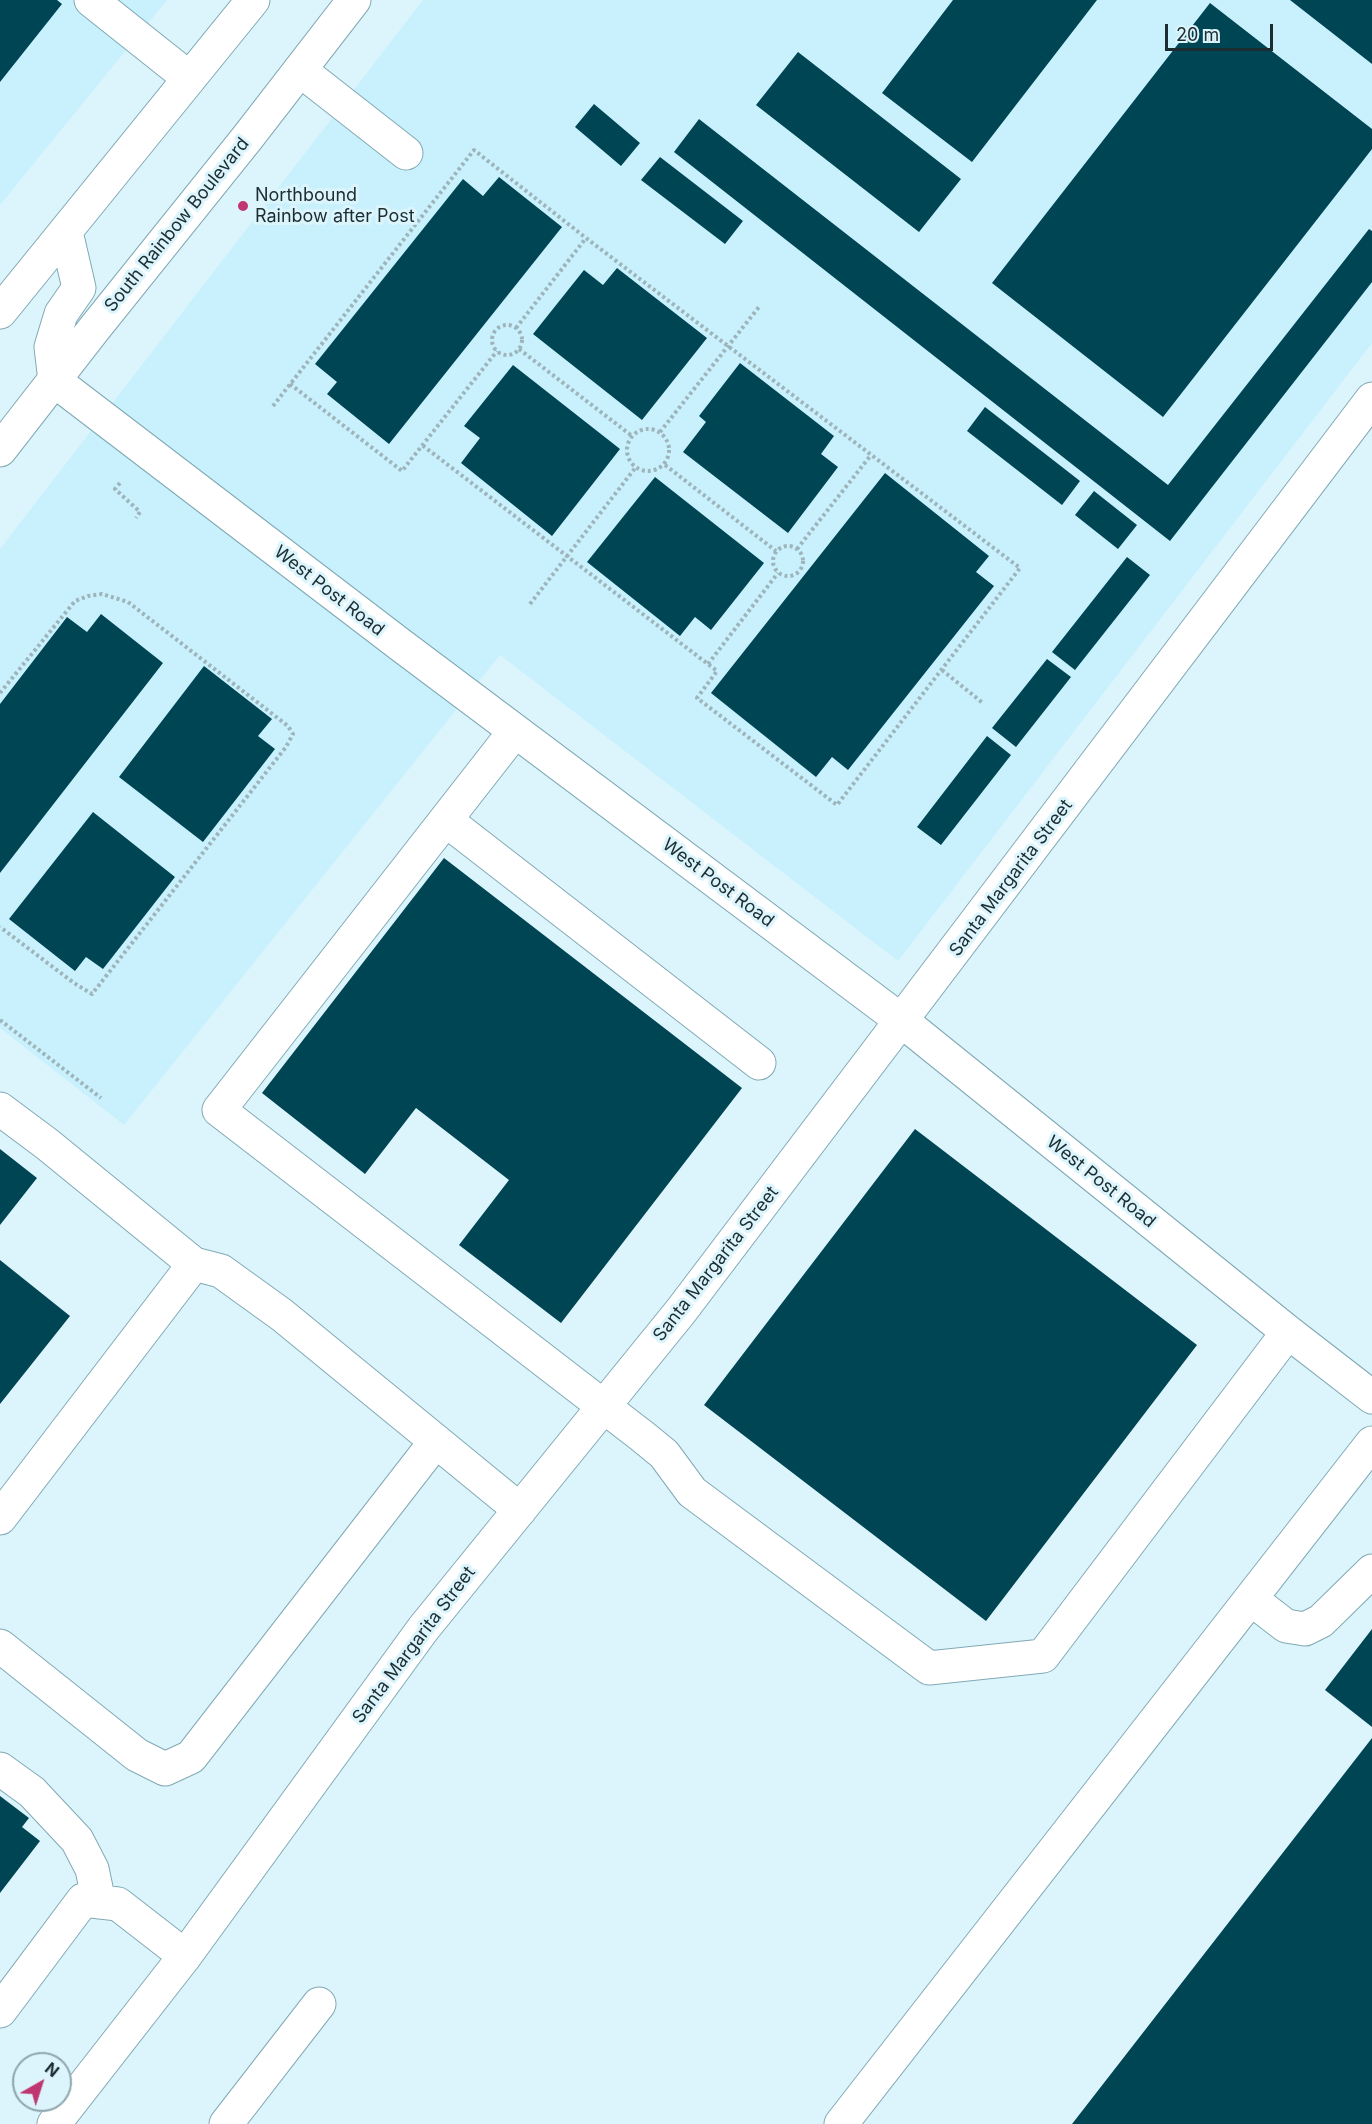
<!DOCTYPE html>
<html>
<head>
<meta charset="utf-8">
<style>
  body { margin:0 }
  #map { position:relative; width:1372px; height:2124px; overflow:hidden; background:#dcf5fd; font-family:Inter,sans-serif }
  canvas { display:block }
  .north { position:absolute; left:12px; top:2052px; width:60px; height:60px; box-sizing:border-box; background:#dcf5fd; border:2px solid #8fa5ac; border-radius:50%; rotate:39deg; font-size:16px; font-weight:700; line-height:24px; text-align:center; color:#1c2d32 }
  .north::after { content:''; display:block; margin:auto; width:21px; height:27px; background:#c03670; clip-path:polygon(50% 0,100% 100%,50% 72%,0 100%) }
  .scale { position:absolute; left:1165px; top:24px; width:108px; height:27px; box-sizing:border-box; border:3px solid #1c2d32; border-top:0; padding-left:8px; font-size:18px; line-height:21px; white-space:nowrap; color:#1c2d32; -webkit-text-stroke:4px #dcf5fd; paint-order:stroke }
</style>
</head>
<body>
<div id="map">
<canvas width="1372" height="2124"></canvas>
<div class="north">N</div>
<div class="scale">20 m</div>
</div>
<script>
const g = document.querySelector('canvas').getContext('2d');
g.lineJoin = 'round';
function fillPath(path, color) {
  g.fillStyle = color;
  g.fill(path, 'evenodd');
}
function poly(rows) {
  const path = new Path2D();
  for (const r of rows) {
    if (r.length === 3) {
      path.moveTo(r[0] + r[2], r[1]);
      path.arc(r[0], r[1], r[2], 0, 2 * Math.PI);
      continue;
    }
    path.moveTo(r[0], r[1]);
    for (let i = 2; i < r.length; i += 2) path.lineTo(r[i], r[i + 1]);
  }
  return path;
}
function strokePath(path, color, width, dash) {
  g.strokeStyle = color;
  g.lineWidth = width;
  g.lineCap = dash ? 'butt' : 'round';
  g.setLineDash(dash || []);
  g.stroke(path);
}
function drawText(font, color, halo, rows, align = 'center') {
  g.font = font + ' Inter,sans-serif';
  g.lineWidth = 6;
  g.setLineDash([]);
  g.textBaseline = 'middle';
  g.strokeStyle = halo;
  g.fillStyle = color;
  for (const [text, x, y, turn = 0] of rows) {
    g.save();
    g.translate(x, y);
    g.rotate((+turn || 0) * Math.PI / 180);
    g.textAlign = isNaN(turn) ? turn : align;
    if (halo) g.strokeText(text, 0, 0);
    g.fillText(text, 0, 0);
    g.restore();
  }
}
const built = poly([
  [0,0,167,0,0,205],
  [423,0,1367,0,1372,4,1372,343,898,961,500,655,124,1125,0,1028,0,549]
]);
const building = poly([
  [0,0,57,0,62,4,0,82],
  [953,0,1097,0,972,162,882,93],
  [1290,0,1372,0,1372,64],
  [1210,3,1372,129,1372,149,1163,417,992,283],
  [798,52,961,179,919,232,756,105],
  [594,104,640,143,621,166,575,127],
  [699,119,1168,485,1369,229,1372,231,1372,282,1170,541,674,152],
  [660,157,743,221,725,244,641,180],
  [499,177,562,227,389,444,327,394,337,382,315,364,463,179,483,196],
  [617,268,707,338,642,420,533,334,584,270,603,285],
  [740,363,834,436,821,454,838,467,788,533,683,452,706,422,699,416],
  [513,365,620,449,552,536,461,463,480,438,464,426],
  [985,407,1080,481,1062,505,967,431],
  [885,473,989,556,976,572,994,586,848,770,832,757,816,777,711,693],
  [655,477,764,563,711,630,695,617,680,636,587,562],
  [1094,491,1137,525,1118,549,1075,515],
  [1127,557,1150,575,1075,670,1052,652],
  [101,614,163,663,0,873,0,704,67,617,87,632],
  [1047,659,1071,677,1016,747,992,728],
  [204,666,272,719,258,736,275,749,203,842,119,777],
  [987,736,1011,755,941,845,917,827],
  [93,812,175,877,103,969,86,957,75,971,9,919],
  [444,858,742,1088,561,1323,459,1245,509,1180,416,1108,365,1174,262,1093],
  [915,1129,1197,1345,986,1621,704,1405],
  [0,1149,37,1178,0,1225],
  [0,1260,70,1316,0,1404],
  [1372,1629,1372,1727,1325,1690],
  [1372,1738,1372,2124,1072,2124],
  [0,1796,29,1818,22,1827,40,1841,0,1893]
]);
const path = poly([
  [507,340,15],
  [516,328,586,238],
  [519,349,632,436],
  [290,384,402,471,497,351],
  [273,406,474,150,586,238,1020,568,837,805,697,698,717,671,422,445],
  [648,450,21],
  [660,432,759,307],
  [665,465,776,551],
  [120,483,115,489,140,512,136,518],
  [788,561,15],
  [797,549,871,455],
  [530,604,636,467],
  [708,664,778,573],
  [942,670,984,704],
  [0,693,75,601,88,596,102,594,128,602,288,726,293,734,286,747,92,994,74,983,0,927],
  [0,1020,101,1098]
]);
const minor = poly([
  [91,0,189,78],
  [300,70,406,153],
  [55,381,402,646,902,1021,1288,1332,1372,1397],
  [515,731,219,1110,642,1436,664,1454,692,1492,929,1668,1043,1656,1288,1332],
  [447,821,759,1063],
  [0,1109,47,1144,194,1264,0,1518],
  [194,1264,221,1271,282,1315,520,1510],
  [1251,1599,1286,1626,1305,1629,1321,1621,1372,1571],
  [0,1646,137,1755,165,1769,191,1757,436,1441],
  [0,1769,32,1792,77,1840,92,1869,99,1902],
  [0,2011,83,1900,118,1904,185,1956],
  [54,2124,185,1956,423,1629,681,1311,1372,399],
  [226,2124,319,2004],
  [841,2124,1372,1443]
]);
const major = poly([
  [0,312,253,0],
  [55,381,51,347,61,314,79,288,66,232],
  [0,450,94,329,248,137,354,0]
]);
const markers = [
  [243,206,6,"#c03670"]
];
const poiNames = [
  ["Northbound",255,196],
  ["Rainbow after Post",255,217]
];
const streetNames = [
  ["South Rainbow Boulevard",177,225,-51],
  ["West Post Road",329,591,38],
  ["Santa Margarita Street",1011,878,-53],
  ["West Post Road",718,883,37],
  ["West Post Road",1101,1182,39],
  ["Santa Margarita Street",716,1264,-52],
  ["Santa Margarita Street",414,1645,-53]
];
fillPath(built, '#c8f1fd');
fillPath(building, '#004553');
strokePath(minor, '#80a9b4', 35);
strokePath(major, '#80a9b4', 35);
strokePath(path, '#9eb4bb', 4, [3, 3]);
strokePath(minor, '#fff', 33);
strokePath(major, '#fff', 33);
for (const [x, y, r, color] of markers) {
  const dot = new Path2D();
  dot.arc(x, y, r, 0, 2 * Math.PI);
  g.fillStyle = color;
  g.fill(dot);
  strokePath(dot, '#dcf5fd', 2);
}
drawText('18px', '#1c2d32', '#dcf5fd', poiNames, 'left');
drawText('18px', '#1c2d32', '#dcf5fd', streetNames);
</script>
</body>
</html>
